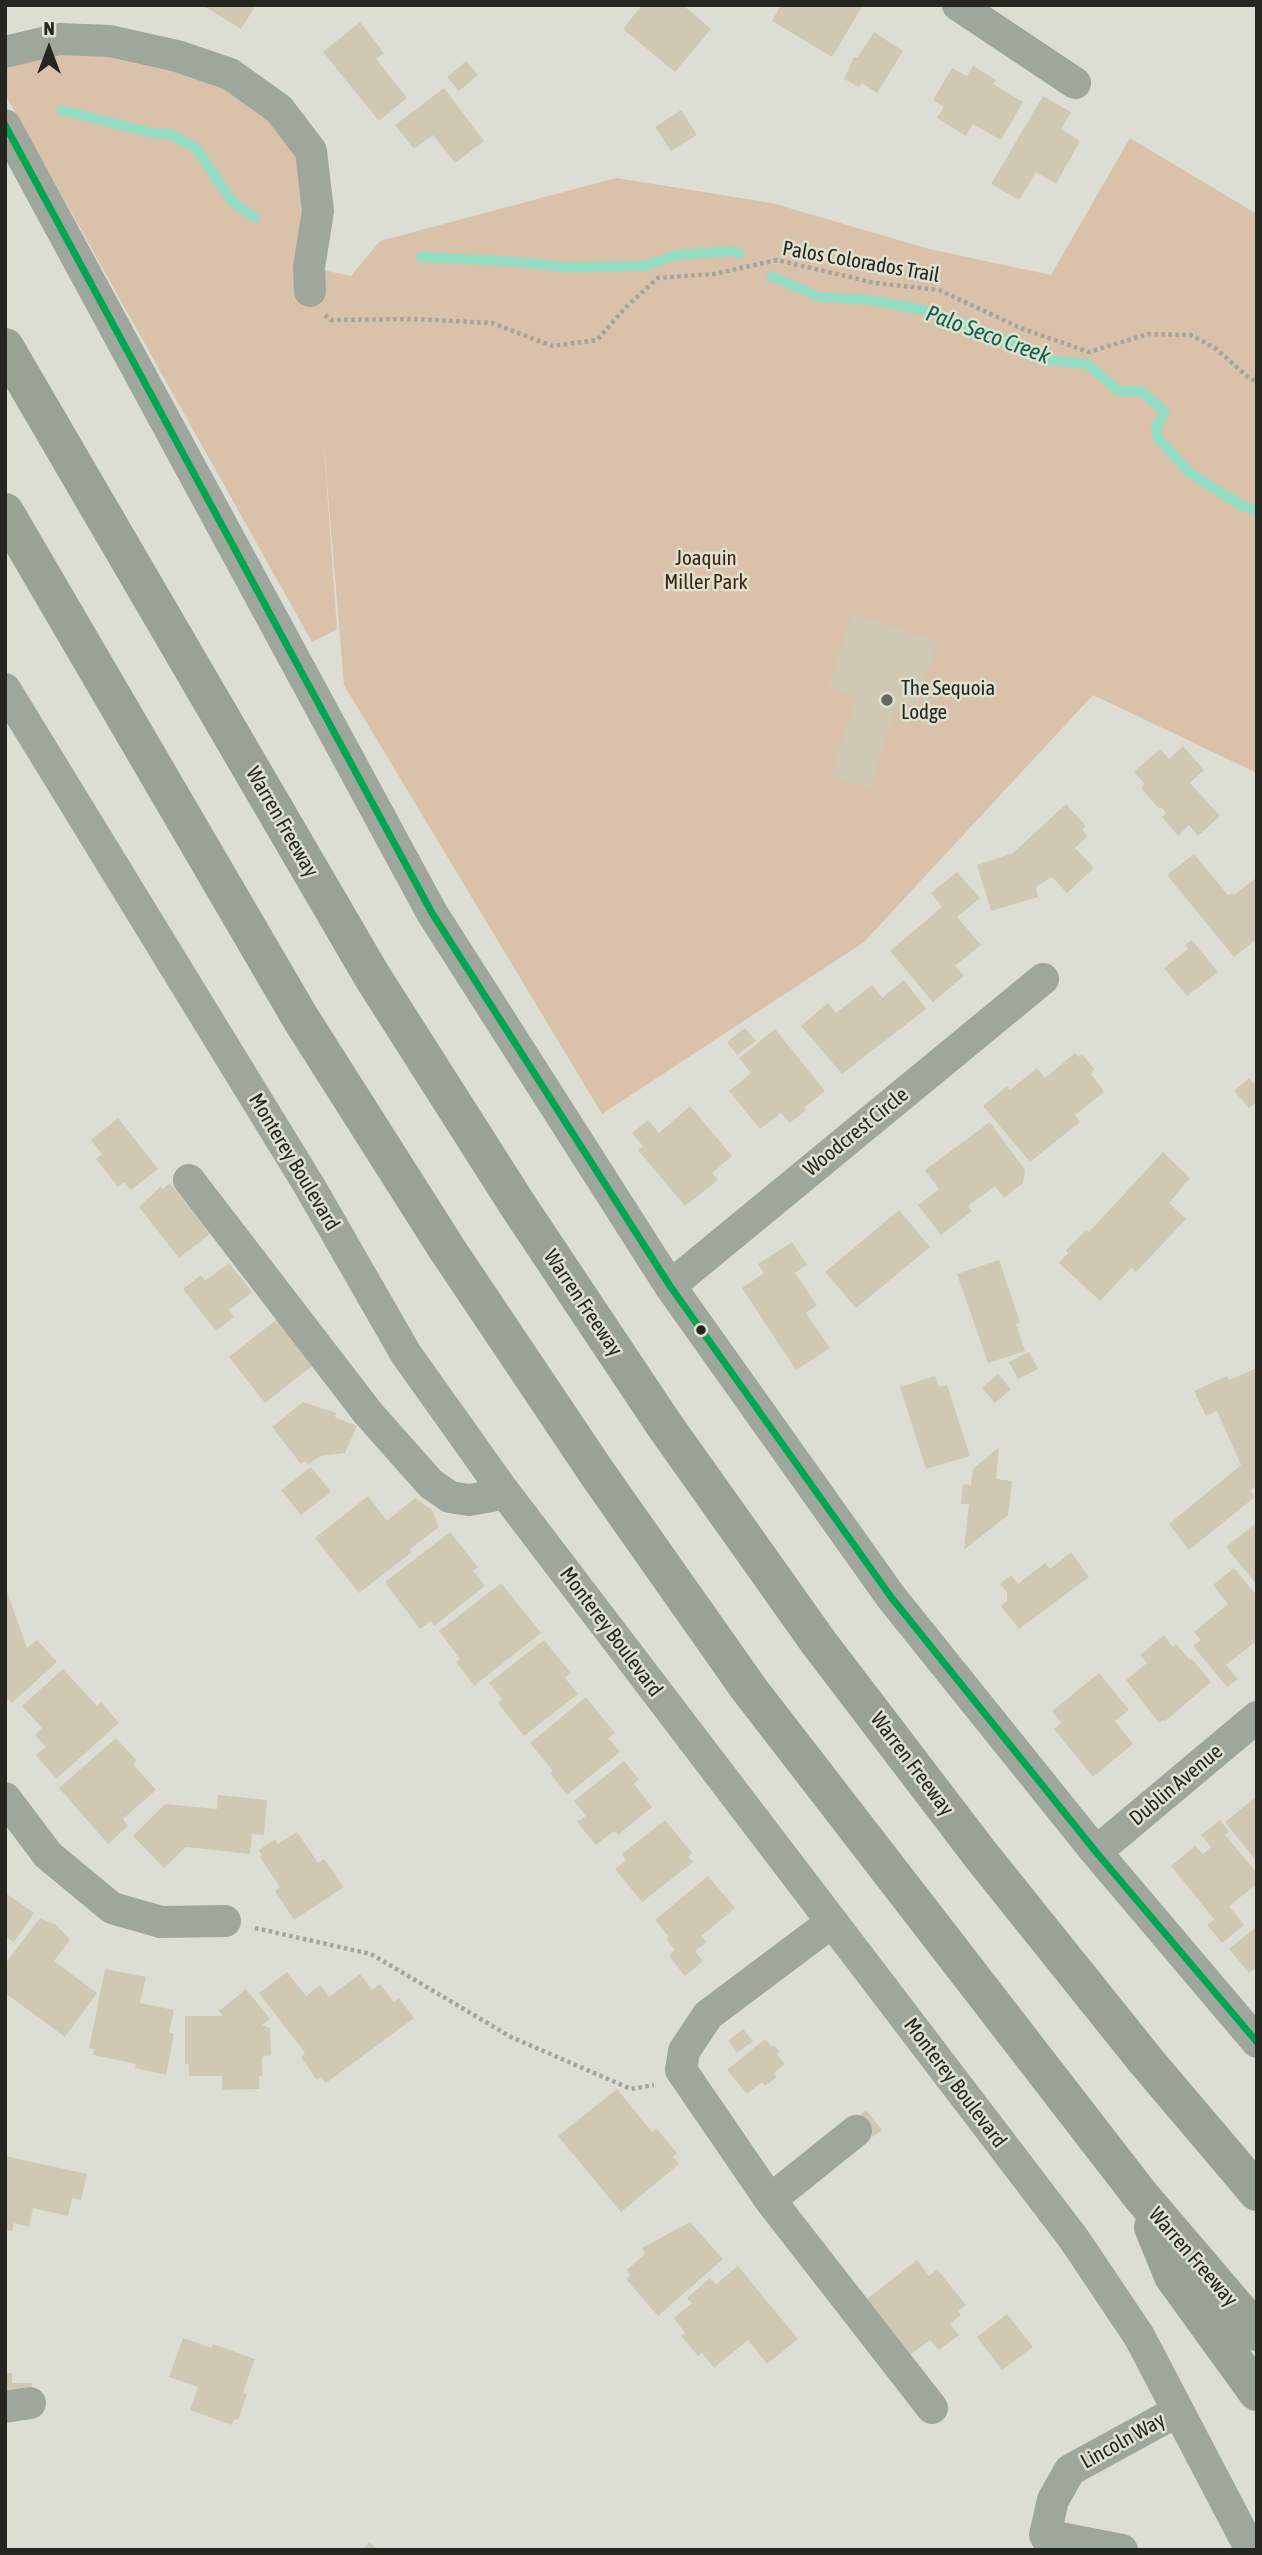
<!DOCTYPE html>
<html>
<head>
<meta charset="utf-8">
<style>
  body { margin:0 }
  #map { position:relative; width:1262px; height:2555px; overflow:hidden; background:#dcded4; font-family:"Asap Condensed",sans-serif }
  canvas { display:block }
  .frame { position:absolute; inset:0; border:7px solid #25261f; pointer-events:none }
  .north { position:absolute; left:14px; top:14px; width:70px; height:70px; -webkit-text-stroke:5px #dfe2d0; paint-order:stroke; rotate:0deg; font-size:19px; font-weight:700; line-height:28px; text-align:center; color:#25261f }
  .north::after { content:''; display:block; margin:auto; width:24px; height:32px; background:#25261f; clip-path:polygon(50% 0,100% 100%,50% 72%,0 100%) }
</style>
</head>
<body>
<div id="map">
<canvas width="1262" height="2555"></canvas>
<div class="frame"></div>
<div class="north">N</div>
</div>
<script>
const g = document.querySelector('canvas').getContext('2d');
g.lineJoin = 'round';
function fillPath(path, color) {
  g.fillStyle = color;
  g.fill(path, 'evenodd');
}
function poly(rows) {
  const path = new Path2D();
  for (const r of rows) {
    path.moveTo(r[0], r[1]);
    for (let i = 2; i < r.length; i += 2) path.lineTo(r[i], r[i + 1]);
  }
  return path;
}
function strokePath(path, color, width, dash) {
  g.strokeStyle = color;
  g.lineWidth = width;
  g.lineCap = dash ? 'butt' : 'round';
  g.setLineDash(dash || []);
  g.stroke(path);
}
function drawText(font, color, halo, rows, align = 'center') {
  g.font = font + ' "Asap Condensed",sans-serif';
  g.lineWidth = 5;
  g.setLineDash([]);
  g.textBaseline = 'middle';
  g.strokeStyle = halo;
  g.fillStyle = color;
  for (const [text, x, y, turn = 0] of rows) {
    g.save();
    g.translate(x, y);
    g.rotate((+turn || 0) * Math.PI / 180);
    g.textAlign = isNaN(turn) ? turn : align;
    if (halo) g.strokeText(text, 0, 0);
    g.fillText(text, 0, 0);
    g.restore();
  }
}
const green = poly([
  [59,39,230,74,311,151,309,267,351,276,380,241,616,178,772,203,929,249,1051,275,1130,138,1257,214,1257,773,1093,695,864,942,602,1114,344,685,323,433,337,629,312,642,5,94,5,52]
]);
const stream = poly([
  [61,110,152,133,170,134,196,148,231,200,255,218],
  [421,257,507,261,566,267,644,266,676,255,734,251,739,254],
  [771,276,820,297,870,300,929,311,998,336,1039,359,1087,364,1119,391,1141,391,1165,412,1156,428,1158,438,1189,472,1242,506,1257,511]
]);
const building = poly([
  [202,5,256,5,241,29],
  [642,5,683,5,711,29,675,72,623,29],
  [781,5,863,5,832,57,772,21],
  [360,22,384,53,376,59,407,98,379,121,323,52],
  [874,32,903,51,877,93,862,83,859,87,844,79,854,57,857,58],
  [466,61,478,75,459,91,447,77],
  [973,66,996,80,993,84,1023,102,1001,140,973,124,966,136,937,118,944,107,933,100,952,68,967,76],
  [444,88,484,141,455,163,433,135,414,149,395,125],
  [1043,96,1071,112,1061,129,1080,141,1056,184,1036,172,1019,200,991,184],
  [681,110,697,135,671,151,655,127],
  [852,614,938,641,915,711,897,705,870,788,831,776,856,696,829,687],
  [1183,746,1204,770,1190,783,1220,816,1198,836,1189,825,1178,836,1162,817,1166,813,1161,807,1159,809,1141,788,1145,784,1134,772,1160,749,1169,759],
  [1066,804,1086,826,1082,830,1088,836,1075,848,1094,868,1067,893,1052,877,1036,887,1038,897,991,911,977,865,1013,853],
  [1194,854,1228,895,1232,893,1234,895,1257,877,1257,939,1234,957,1167,875],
  [957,872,980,898,957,917,981,945,955,966,964,976,933,1002,890,951,942,907,931,893],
  [1192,940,1218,972,1187,996,1164,968,1188,949,1185,945],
  [904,980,926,1009,842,1074,801,1026,828,1003,836,1013,872,985,882,998],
  [745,1028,756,1041,737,1055,727,1042],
  [775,1029,825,1091,804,1108,806,1110,790,1123,781,1113,760,1129,729,1091,751,1073,739,1058],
  [1075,1053,1079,1057,1082,1054,1094,1069,1091,1074,1104,1092,1075,1115,1080,1122,1030,1162,983,1106,1007,1086,1010,1090,1037,1068,1045,1078],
  [1249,1078,1257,1086,1257,1102,1249,1108,1234,1091],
  [690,1106,732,1156,712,1173,718,1180,685,1206,638,1150,643,1146,632,1133,648,1120,659,1133],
  [118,1118,158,1169,131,1190,124,1182,118,1187,96,1159,102,1154,91,1140],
  [990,1122,1025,1170,1023,1183,1004,1198,995,1186,968,1206,972,1211,941,1235,918,1205,939,1189,925,1170],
  [1163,1152,1190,1178,1169,1203,1186,1219,1136,1272,1131,1268,1100,1301,1059,1263,1068,1253,1066,1250,1086,1230,1089,1232],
  [170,1183,210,1234,179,1258,139,1207,161,1186,163,1189],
  [899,1210,930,1247,856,1308,825,1272],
  [792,1242,807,1265,795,1273,817,1305,806,1313,830,1348,796,1370,742,1288,764,1273,758,1264],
  [999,1260,1020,1322,1016,1324,1025,1351,988,1363,957,1274],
  [229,1263,252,1292,229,1310,234,1317,216,1331,183,1289,201,1275,205,1281],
  [281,1316,317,1362,265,1403,229,1357],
  [1029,1352,1038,1369,1018,1379,1009,1362],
  [1257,1368,1257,1485,1250,1491,1255,1497,1189,1550,1169,1524,1241,1465,1217,1411,1206,1416,1194,1391,1227,1376,1229,1380],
  [998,1374,1011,1389,995,1403,982,1388],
  [935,1376,939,1387,947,1385,970,1456,926,1469,900,1387],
  [303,1402,336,1413,335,1417,357,1426,345,1453,320,1456,308,1465,305,1461,301,1464,272,1427],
  [999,1447,996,1479,1012,1481,1008,1515,964,1550,969,1504,961,1504,963,1484,971,1485,973,1469],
  [311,1467,331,1492,301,1515,281,1490],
  [368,1496,387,1521,415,1498,432,1510,439,1527,410,1549,412,1552,359,1593,315,1538],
  [1255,1524,1257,1526,1257,1585,1226,1547],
  [450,1532,478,1567,473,1571,485,1586,434,1626,431,1621,420,1629,385,1582],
  [1071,1552,1089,1577,1019,1629,1001,1606,1007,1601,1007,1592,1000,1584,1011,1575,1018,1584,1045,1563,1050,1569],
  [1234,1568,1257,1596,1257,1646,1254,1643,1226,1665,1238,1679,1227,1687,1193,1646,1201,1640,1194,1632,1228,1604,1213,1585],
  [501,1583,541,1633,474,1686,456,1662,460,1659,439,1631],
  [5,1586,27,1648,37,1640,57,1662,12,1703,5,1697],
  [1164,1635,1173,1647,1176,1644,1190,1660,1192,1659,1211,1682,1164,1722,1163,1720,1159,1723,1126,1680,1147,1663,1140,1655],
  [544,1640,571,1673,565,1678,578,1694,524,1736,498,1703,502,1699,489,1683],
  [63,1669,97,1706,101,1702,119,1723,56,1779,36,1755,46,1747,35,1735,42,1728,22,1706],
  [1099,1673,1129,1710,1115,1721,1133,1744,1093,1777,1054,1729,1061,1723,1052,1711],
  [586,1697,615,1733,608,1738,620,1752,567,1795,550,1773,553,1771,530,1743],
  [116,1738,137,1761,133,1764,156,1790,123,1819,128,1826,108,1844,59,1788],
  [624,1761,639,1779,634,1784,652,1807,618,1835,614,1831,596,1845,577,1822,586,1816,574,1801],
  [218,1795,267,1800,264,1835,252,1834,250,1854,186,1847,164,1868,133,1836,165,1804,217,1809],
  [1257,1796,1257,1862,1225,1822],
  [665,1820,692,1853,688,1857,693,1862,642,1902,615,1869,626,1860,622,1854],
  [1220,1820,1229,1832,1225,1835,1257,1873,1257,1884,1229,1906,1244,1925,1222,1943,1207,1925,1214,1919,1171,1866,1195,1846,1203,1854,1211,1847,1201,1835],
  [297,1832,318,1863,324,1859,344,1887,294,1920,275,1891,280,1887,260,1857,262,1856,259,1850,275,1839,278,1844],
  [708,1876,735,1908,701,1936,707,1942,695,1951,703,1961,685,1976,669,1956,675,1950,666,1939,669,1937,655,1920],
  [7,1894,34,1913,14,1942,5,1936,5,1897],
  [40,1918,56,1925,70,1940,54,1961,97,1993,65,2037,5,1993,5,1964],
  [1257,1926,1257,1967,1249,1973,1229,1949],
  [105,1969,146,1977,140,2003,174,2010,169,2032,174,2034,166,2075,135,2068,136,2064,93,2055,94,2049,89,2048],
  [287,1972,306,1996,320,1985,329,1997,360,1974,372,1990,380,1984,394,2002,399,1998,414,2018,326,2083,321,2077,317,2080,301,2057,305,2053,259,1993],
  [246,1989,270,2019,262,2025,270,2028,271,2055,262,2057,262,2076,259,2076,259,2089,222,2090,222,2076,189,2076,189,2064,185,2064,185,2016,223,2016,219,2011],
  [743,2029,753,2041,737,2053,728,2041],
  [765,2039,772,2047,774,2045,780,2052,777,2054,785,2064,774,2073,777,2077,765,2086,762,2082,747,2094,727,2070],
  [617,2089,652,2132,656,2128,677,2153,673,2157,679,2164,621,2212,558,2136],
  [866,2110,882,2130,873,2137,857,2118],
  [5,2156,87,2174,81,2200,72,2198,68,2216,33,2208,29,2227,14,2223,12,2231,5,2230],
  [690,2222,723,2259,658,2316,626,2279,630,2275,627,2270,645,2254,642,2248],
  [917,2260,929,2276,937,2269,966,2305,958,2311,961,2315,950,2324,959,2335,939,2350,930,2340,910,2355,866,2300],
  [738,2266,798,2339,767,2364,748,2340,714,2368,702,2353,698,2356,681,2336,685,2333,674,2318,692,2303,687,2298,710,2278,716,2284],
  [1007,2314,1033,2347,1002,2370,977,2337],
  [183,2338,212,2348,213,2344,255,2359,243,2392,247,2394,238,2420,234,2419,232,2425,190,2410,198,2387,169,2377],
  [5,2373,12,2373,12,2383,32,2383,30,2403,5,2400],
  [369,2542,378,2550,363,2550]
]);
const path = poly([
  [325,315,331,320,414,319,492,323,552,346,597,340,628,305,658,278,714,274,777,260,875,283,939,290,1023,329,1089,352,1148,334,1191,335,1215,348,1248,377,1257,382],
  [255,1928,371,1954,511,2037,631,2089,654,2085]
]);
const minor = poly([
  [958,5,1075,83],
  [5,52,59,39,110,41,177,56,230,74,279,109,311,151,318,211,309,267,310,291],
  [5,125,432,913,670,1286,891,1597,1096,1852,1257,2042],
  [5,689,310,1187,406,1354,502,1489,1074,2239,1139,2336,1251,2550],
  [189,1180,368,1413,431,1484,450,1497,469,1500,492,1496,502,1489],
  [670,1286,1043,979],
  [5,1798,48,1855,112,1908,161,1922,225,1921],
  [1096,1852,1257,1717],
  [832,1922,708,2015,684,2051,681,2070,770,2200,856,2131],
  [770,2200,932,2408],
  [5,2407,30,2403],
  [1045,2535,1122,2550],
  [1054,2550,1045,2535,1053,2500,1070,2470,1178,2411]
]);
const highway = poly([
  [5,347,372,976,517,1204,665,1426,819,1643,980,1854,1146,2061,1257,2192],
  [5,512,301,1019,447,1249,597,1473,749,1689,1141,2196,1257,2332],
  [1153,2227,1173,2276,1257,2392]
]);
const bus1 = poly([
  [5,125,432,913,670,1286,891,1597,1096,1852,1257,2042]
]);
const markers = [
  [887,700,7,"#65665e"],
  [701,1330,6,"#25261f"]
];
const streetNames = [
  ["Palos Colorados Trail",861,262,10],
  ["Warren Freeway",282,822,60],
  ["Woodcrest Circle",856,1132,-39],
  ["Monterey Boulevard",294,1162,59],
  ["Warren Freeway",583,1303,56],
  ["Monterey Boulevard",611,1632,53],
  ["Warren Freeway",912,1764,53],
  ["Dublin Avenue",1176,1785,-40],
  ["Monterey Boulevard",955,2083,53],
  ["Warren Freeway",1193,2257,49],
  ["Lincoln Way",1123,2441,-29]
];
const parkNames = [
  ["Joaquin",706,558],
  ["Miller Park",706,582]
];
const poiNames = [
  ["The Sequoia",901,688],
  ["Lodge",901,712]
];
const waterNames = [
  ["Palo Seco Creek",988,335,20]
];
fillPath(green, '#dac1aa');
strokePath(stream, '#92ddc3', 10);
fillPath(building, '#cfc9b4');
strokePath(path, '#a0a59d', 4.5, [3.5, 3.5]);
strokePath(minor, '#9fa79d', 32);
strokePath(highway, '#9aa296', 38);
strokePath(bus1, '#00a651', 7);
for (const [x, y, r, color] of markers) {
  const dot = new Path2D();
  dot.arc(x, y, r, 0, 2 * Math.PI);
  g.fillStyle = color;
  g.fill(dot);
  strokePath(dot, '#dfe2d0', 2.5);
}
drawText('21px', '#25261f', '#dfe2d0', streetNames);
drawText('21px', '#40240c', '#dfe2d0', parkNames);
drawText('21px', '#25261f', '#dfe2d0', poiNames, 'left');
drawText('italic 23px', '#09634e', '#dfe2d0', waterNames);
</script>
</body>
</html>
